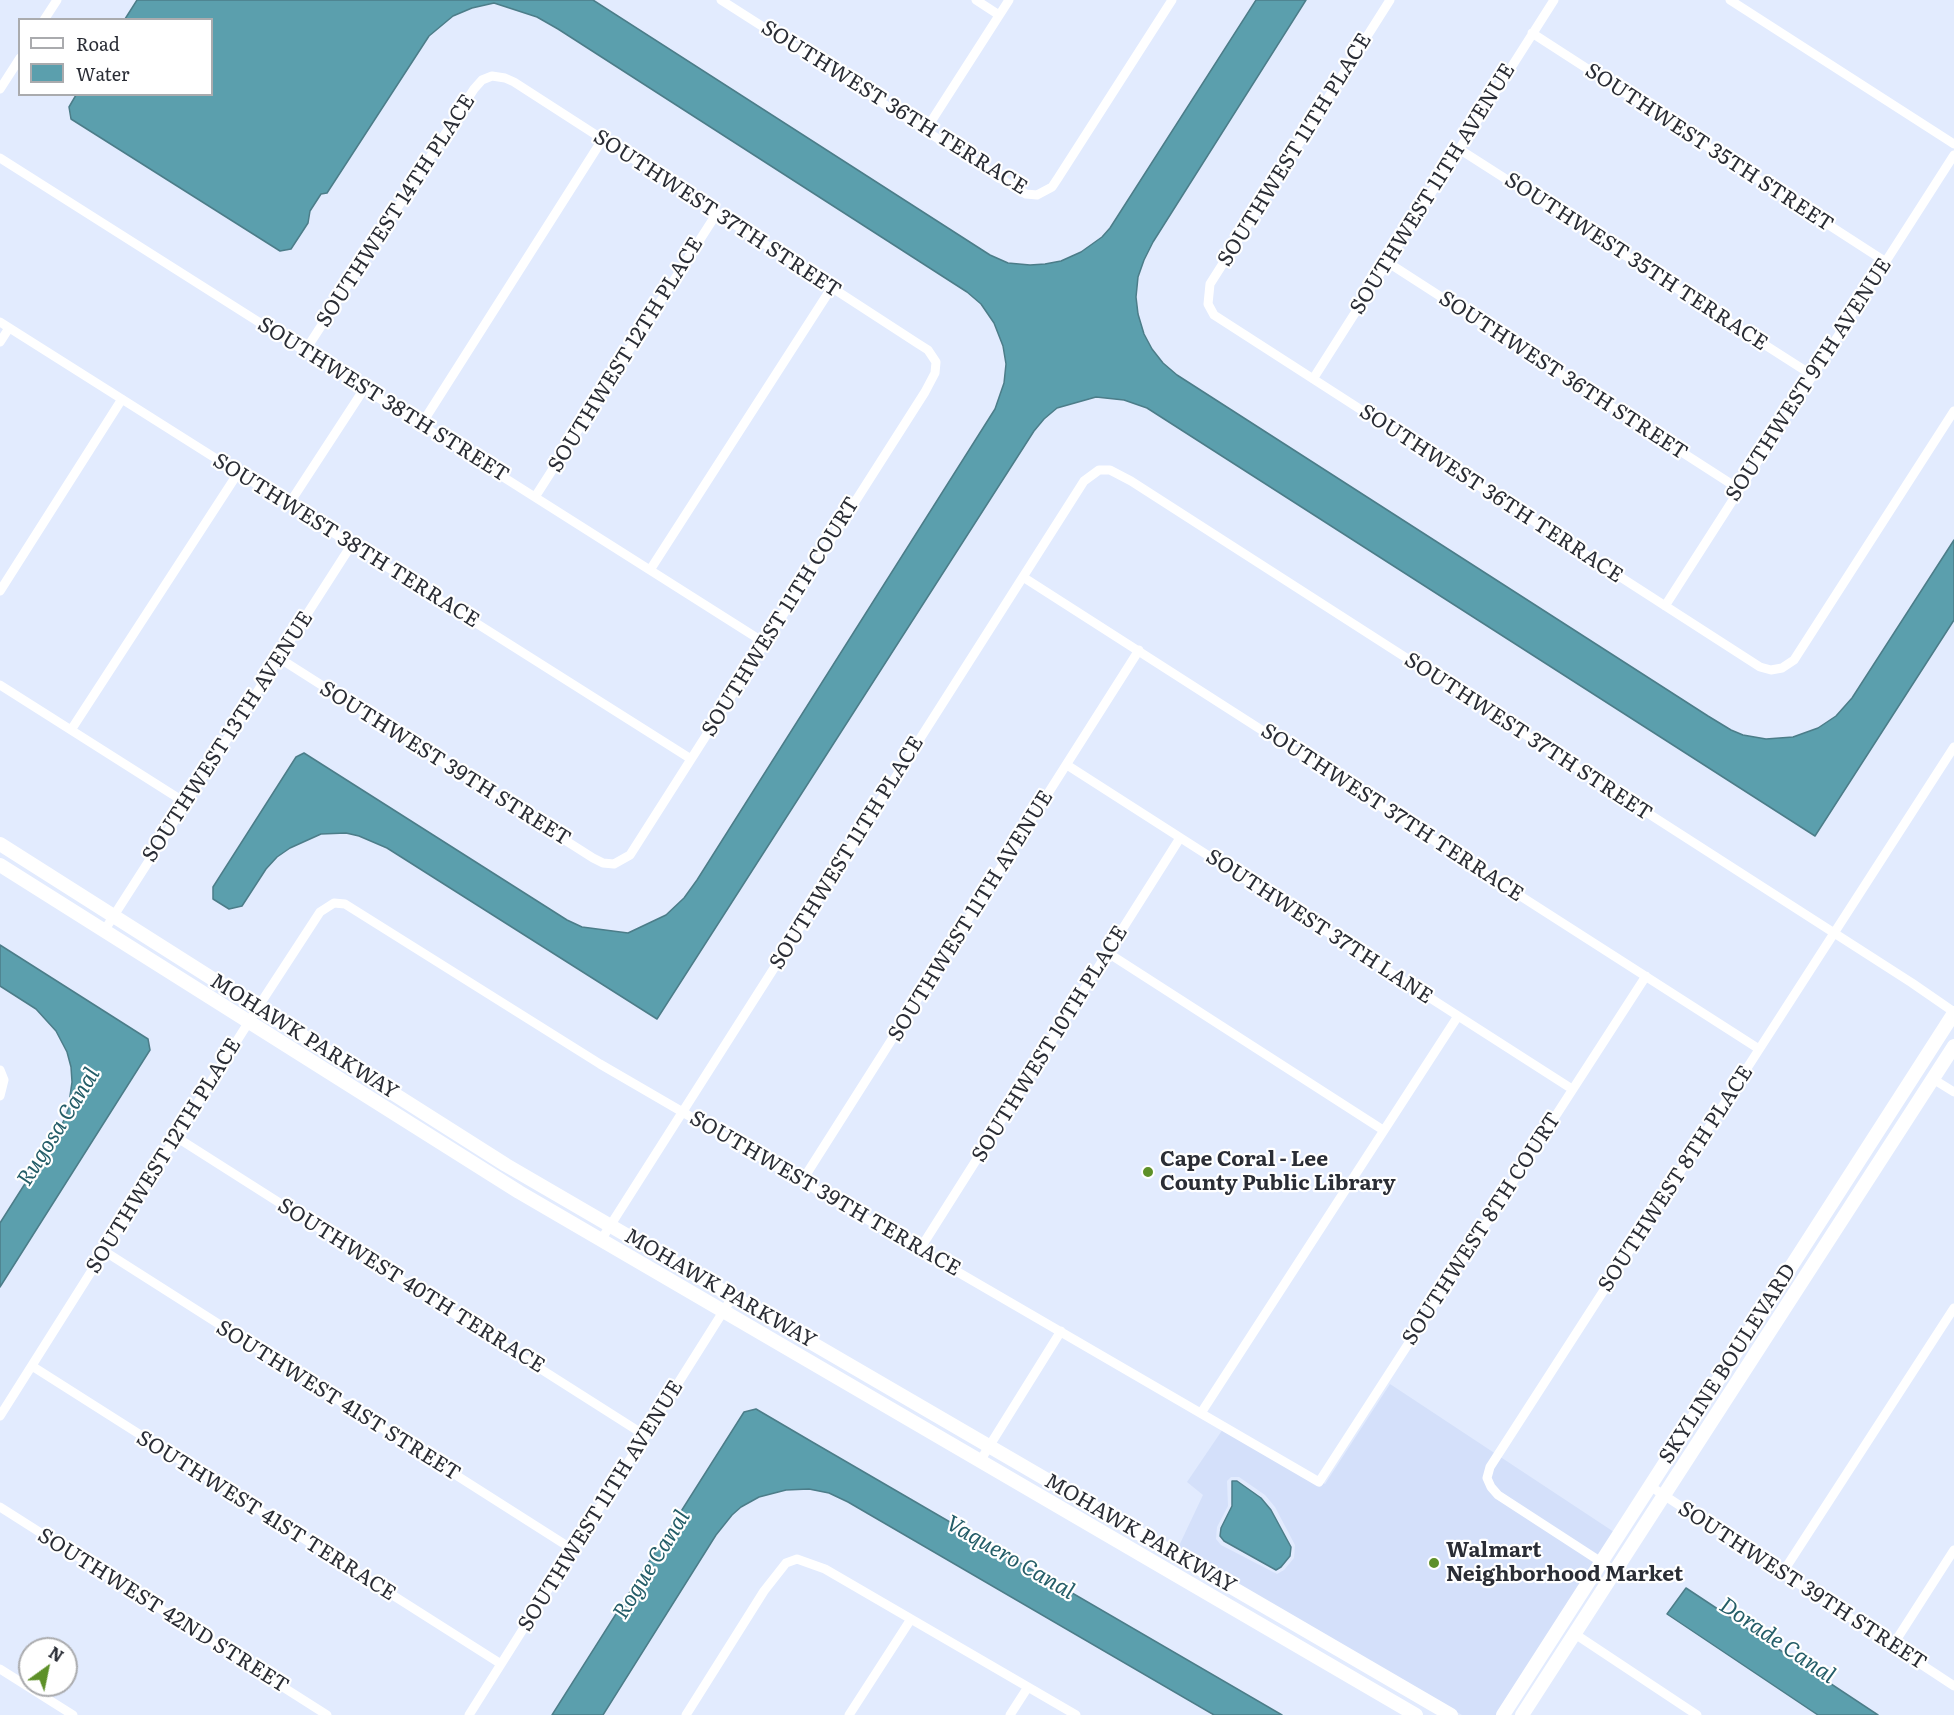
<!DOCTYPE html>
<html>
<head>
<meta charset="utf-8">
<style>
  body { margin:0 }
  #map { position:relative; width:1954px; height:1715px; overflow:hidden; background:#e2ebfe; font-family:Literata,serif }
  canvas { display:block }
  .legend { position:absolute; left:18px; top:18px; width:195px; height:78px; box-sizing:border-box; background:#fff; border:2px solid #aaabae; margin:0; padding:8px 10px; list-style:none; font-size:18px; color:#2a2d35 }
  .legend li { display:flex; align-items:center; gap:12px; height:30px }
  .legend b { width:30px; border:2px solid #aaabae }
  .north { position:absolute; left:18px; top:1637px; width:60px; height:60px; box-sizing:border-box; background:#fff; border:2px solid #aaabae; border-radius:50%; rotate:33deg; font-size:16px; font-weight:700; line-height:24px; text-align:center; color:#2a2d35 }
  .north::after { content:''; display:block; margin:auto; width:21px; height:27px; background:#5d9028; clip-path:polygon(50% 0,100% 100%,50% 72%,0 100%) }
</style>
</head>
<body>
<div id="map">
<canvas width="1954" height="1715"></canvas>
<ul class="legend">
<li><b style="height:8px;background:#fff"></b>Road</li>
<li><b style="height:16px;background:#5b9fad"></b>Water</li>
</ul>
<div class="north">N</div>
</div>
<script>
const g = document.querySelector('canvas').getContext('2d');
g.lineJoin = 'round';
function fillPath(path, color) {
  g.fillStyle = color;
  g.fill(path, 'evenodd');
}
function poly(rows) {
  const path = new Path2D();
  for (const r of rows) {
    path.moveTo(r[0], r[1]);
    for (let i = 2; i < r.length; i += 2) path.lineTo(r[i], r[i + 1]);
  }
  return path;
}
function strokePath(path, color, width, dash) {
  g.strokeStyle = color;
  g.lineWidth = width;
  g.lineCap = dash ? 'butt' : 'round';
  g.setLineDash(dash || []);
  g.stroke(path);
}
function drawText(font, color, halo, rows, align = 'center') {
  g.font = font + ' Literata,serif';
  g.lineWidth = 4.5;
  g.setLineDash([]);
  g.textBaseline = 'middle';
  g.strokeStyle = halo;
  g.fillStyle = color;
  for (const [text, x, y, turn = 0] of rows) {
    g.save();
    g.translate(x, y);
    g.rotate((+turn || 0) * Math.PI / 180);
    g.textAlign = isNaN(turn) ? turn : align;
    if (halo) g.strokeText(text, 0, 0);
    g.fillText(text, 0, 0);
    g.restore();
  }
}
const built = poly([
  [1390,1384,1614,1532,1496,1715,1462,1715,1177,1550,1203,1495,1187,1482,1225,1426,1325,1484],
  [1231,1477,1239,1477,1265,1495,1275,1507,1295,1545,1294,1558,1284,1570,1277,1574,1221,1545,1216,1539,1217,1527,1228,1506,1227,1481]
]);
const water = poly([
  [137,0,593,0,990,255,1008,263,1030,265,1045,264,1061,261,1081,252,1102,237,1110,228,1256,0,1306,0,1153,242,1144,260,1138,277,1136,297,1138,314,1144,334,1152,349,1163,363,1177,375,1708,716,1731,730,1743,735,1766,739,1793,737,1818,728,1836,716,1852,698,1954,540,1954,620,1815,836,1147,408,1124,400,1096,397,1057,408,1044,419,1034,431,657,1019,387,848,359,836,346,833,321,834,290,848,277,857,266,869,242,906,229,909,213,899,213,887,296,757,304,753,567,920,582,927,628,933,666,915,684,898,697,880,995,409,1004,383,1006,364,1003,346,994,323,981,304,967,292,558,29,537,17,494,3,472,8,453,16,429,36,327,193,321,194,310,211,308,223,291,249,280,251,71,119,69,107,76,95,212,94,212,20,125,19,137,0],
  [0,945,148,1039,150,1050,0,1287,0,1223,61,1127,68,1110,72,1082,71,1067,67,1052,56,1031,36,1009,0,986,0,945],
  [756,1409,814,1443,1282,1715,1214,1715,848,1502,829,1493,809,1489,786,1490,759,1497,741,1507,732,1515,716,1535,603,1715,552,1715,744,1412,756,1409],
  [1232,1481,1237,1481,1261,1498,1271,1510,1291,1547,1290,1556,1281,1567,1276,1570,1224,1541,1220,1536,1221,1528,1232,1506,1232,1481],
  [1686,1588,1878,1715,1818,1715,1667,1614,1686,1588]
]);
const street = poly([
  [721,0,1012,186,1026,194,1037,195,1052,187,1058,178,1172,0],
  [976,0,999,15],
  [1390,0,1210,284,1208,304,1214,315,1760,667,1771,670,1782,668,1794,660,1954,411],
  [1730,0,1954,144],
  [44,20,57,0],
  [1532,33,1886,262],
  [0,89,20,58],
  [925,131,1009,0],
  [1459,149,1812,375],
  [0,158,765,643],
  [1387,262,1739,489],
  [0,322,691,759],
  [0,342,9,328],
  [1313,379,1554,0],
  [421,425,602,140],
  [535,497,717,213],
  [289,504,364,389],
  [650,570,832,287],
  [1023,577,1759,1049],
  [0,591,122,399],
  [1665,606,1954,155],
  [279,658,593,858,603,863,614,864,630,855,925,392,935,373,936,362,928,350,917,343,717,213,514,82,505,78,492,76,482,80,474,89,305,351],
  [0,685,186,803],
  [71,730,238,473],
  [1067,765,1572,1089],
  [104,931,352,544],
  [1108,953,1383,1130],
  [0,1070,4,1080,0,1096],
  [1933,1079,1954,1092],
  [176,1137,646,1436],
  [802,1181,1139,650],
  [601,1240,1084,481,1099,470,1110,470,1131,481,1912,983,1954,1012],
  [920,1249,1180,838],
  [104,1251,572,1549],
  [32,1366,501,1664],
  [1201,1413,1458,1016],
  [0,1416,262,1001,320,912,334,903,345,904,600,1064,1319,1482,1646,976],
  [980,1461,1061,1331],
  [1650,1486,1954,1686],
  [0,1507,327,1715],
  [1615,1571,1498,1495,1491,1487,1487,1478,1490,1467,1954,747],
  [1783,1572,1954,1308],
  [1575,1634,1697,1715],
  [1893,1645,1954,1550],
  [0,1669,73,1715],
  [469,1715,733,1296],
  [686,1715,764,1591,786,1563,797,1559,825,1569,1076,1715],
  [849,1715,911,1619],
  [1010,1715,1028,1687]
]);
const secondary = poly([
  [0,844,506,1165,1451,1715],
  [0,865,519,1192,1416,1715],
  [1503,1715,1954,1013],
  [1522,1715,1954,1046]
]);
const markers = [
  [1148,1172,6,"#5d9028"],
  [1434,1563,6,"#5d9028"]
];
const streetNames = [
  ["SOUTHWEST 36TH TERRACE",894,108,32],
  ["SOUTHWEST 35TH STREET",1709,148,33],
  ["SOUTHWEST 11TH PLACE",1295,150,-58],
  ["SOUTHWEST 11TH AVENUE",1433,189,-58],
  ["SOUTHWEST 14TH PLACE",396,211,-57],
  ["SOUTHWEST 37TH STREET",717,214,33],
  ["SOUTHWEST 35TH TERRACE",1636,262,33],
  ["SOUTHWEST 12TH PLACE",626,355,-58],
  ["SOUTHWEST 36TH STREET",1563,376,33],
  ["SOUTHWEST 9TH AVENUE",1809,380,-57],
  ["SOUTHWEST 38TH STREET",383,400,32],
  ["SOUTHWEST 36TH TERRACE",1491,494,33],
  ["SOUTHWEST 38TH TERRACE",346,541,32],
  ["SOUTHWEST 11TH COURT",781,617,-58],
  ["SOUTHWEST 13TH AVENUE",228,737,-57],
  ["SOUTHWEST 37TH STREET",1528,737,33],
  ["SOUTHWEST 39TH STREET",445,764,32],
  ["SOUTHWEST 37TH TERRACE",1392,813,33],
  ["SOUTHWEST 11TH PLACE",847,853,-58],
  ["SOUTHWEST 11TH AVENUE",971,916,-58],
  ["SOUTHWEST 37TH LANE",1319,927,33],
  ["MOHAWK PARKWAY",304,1037,32],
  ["SOUTHWEST 10TH PLACE",1050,1044,-58],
  ["SOUTHWEST 12TH PLACE",164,1156,-58],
  ["SOUTHWEST 8TH PLACE",1676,1179,-57],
  ["SOUTHWEST 39TH TERRACE",825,1194,30],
  ["SOUTHWEST 8TH COURT",1482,1229,-57],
  ["SOUTHWEST 40TH TERRACE",411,1286,32],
  ["MOHAWK PARKWAY",720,1289,30],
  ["SKYLINE BOULEVARD",1728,1364,-57],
  ["SOUTHWEST 41ST STREET",338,1401,32],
  ["SOUTHWEST 11TH AVENUE",601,1506,-58],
  ["SOUTHWEST 41ST TERRACE",266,1516,32],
  ["MOHAWK PARKWAY",1140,1534,30],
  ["SOUTHWEST 39TH STREET",1802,1586,33],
  ["SOUTHWEST 42ND STREET",163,1611,32]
];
const poiNames = [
  ["Cape Coral - Lee",1160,1160],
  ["County Public Library",1160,1184],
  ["Walmart",1446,1551],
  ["Neighborhood Market",1446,1575]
];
const waterNames = [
  ["Rugosa Canal",59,1127,-58],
  ["Vaquero Canal",1010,1558,30],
  ["Rogue Canal",652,1565,-58],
  ["Dorade Canal",1777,1641,34]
];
fillPath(built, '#d4e0fa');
fillPath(water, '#5b9fad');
strokePath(water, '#4c7d89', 1.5);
strokePath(street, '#fff', 9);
strokePath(secondary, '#fff', 14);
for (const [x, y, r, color] of markers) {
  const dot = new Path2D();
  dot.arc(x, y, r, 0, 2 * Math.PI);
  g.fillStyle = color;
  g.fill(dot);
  strokePath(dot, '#fff', 2);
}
drawText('21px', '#2a2d35', '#fff', streetNames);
drawText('bold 21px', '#2a2d35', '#fff', poiNames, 'left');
drawText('italic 22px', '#245d68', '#fff', waterNames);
</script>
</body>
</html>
